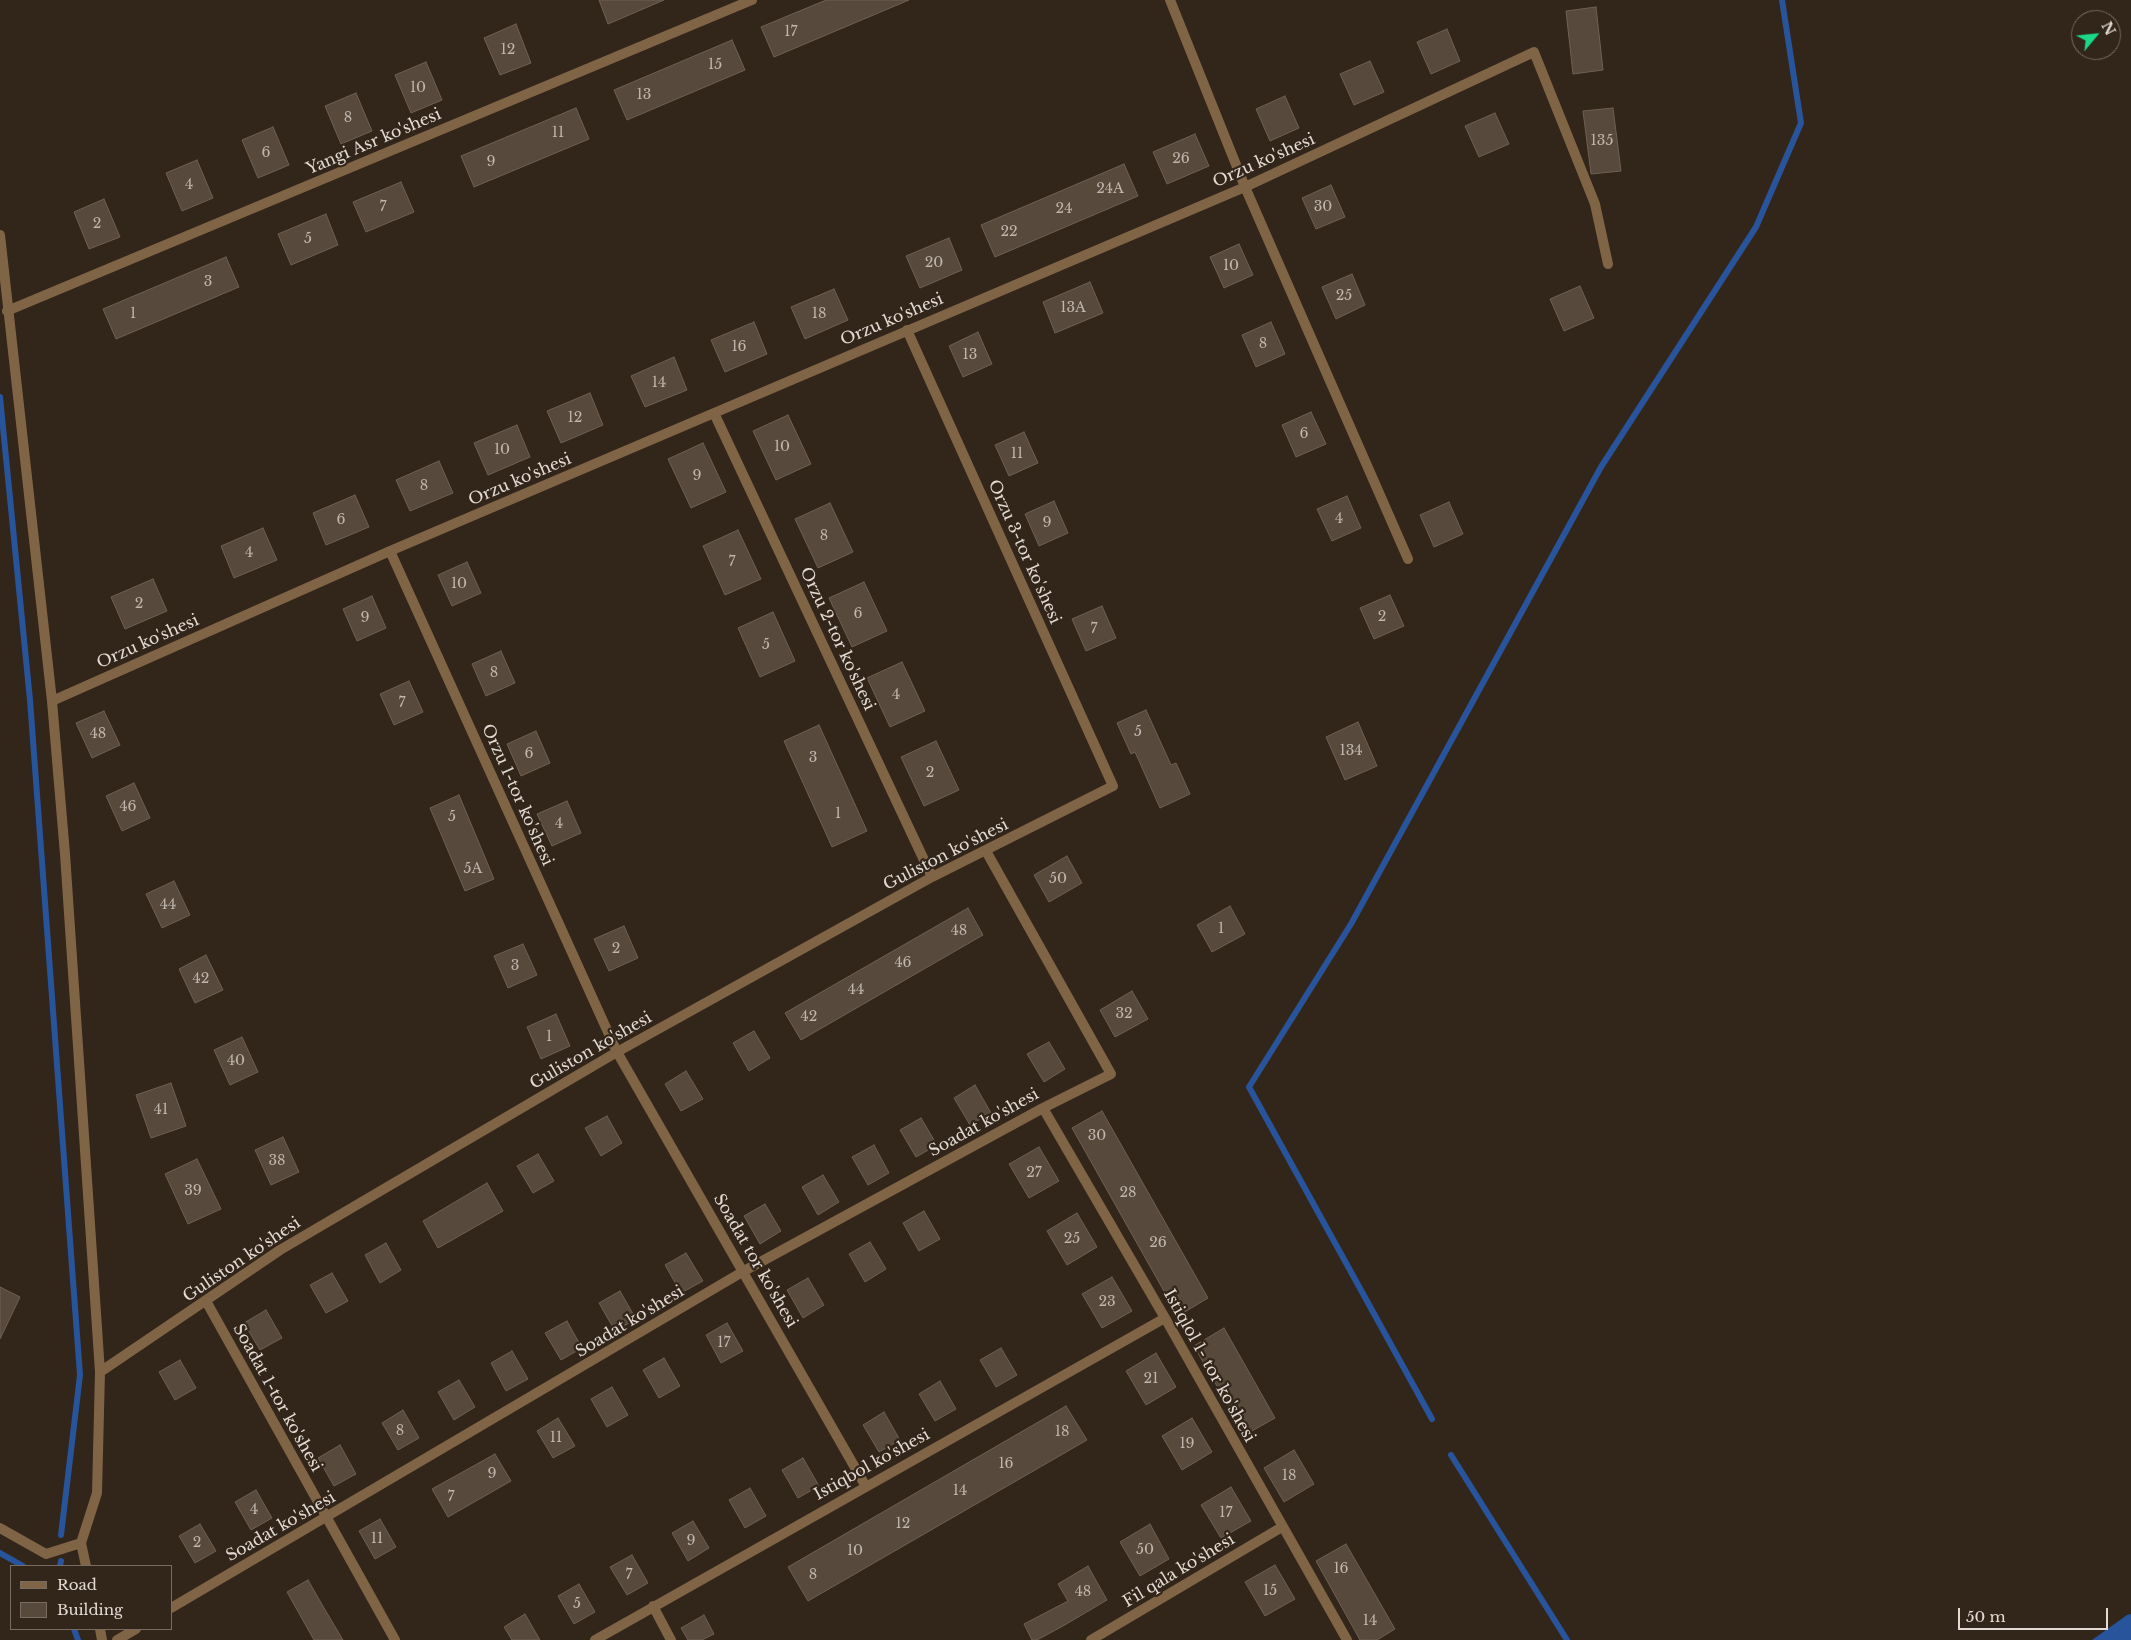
<!DOCTYPE html>
<html>
<head>
<meta charset="utf-8">
<style>
  body { margin:0 }
  #map { position:relative; width:2131px; height:1640px; overflow:hidden; background:#322519; font-family:"Libre Baskerville",serif }
  canvas { display:block }
  .legend { position:absolute; left:10px; top:1565px; width:162px; height:65px; box-sizing:border-box; background:#322519; border:1px solid #796d63; margin:0; padding:6px 9px; list-style:none; font-size:15px; color:#e3dad3 }
  .legend li { display:flex; align-items:center; gap:10px; height:25px }
  .legend b { width:25px; border:1px solid #796d63 }
  .north { position:absolute; left:2071px; top:10px; width:50px; height:50px; box-sizing:border-box; background:#322519; border:1px solid #796d63; border-radius:50%; rotate:62deg; font-size:14px; font-weight:700; line-height:20px; text-align:center; color:#e3dad3 }
  .north::after { content:''; display:block; margin:auto; width:18px; height:22px; background:#19d989; clip-path:polygon(50% 0,100% 100%,50% 72%,0 100%) }
  .scale { position:absolute; left:1958px; top:1608px; width:150px; height:22px; box-sizing:border-box; border:2px solid #e3dad3; border-top:0; padding-left:6px; font-size:15px; line-height:18px; white-space:nowrap; color:#e3dad3; -webkit-text-stroke:4px #322519; paint-order:stroke }
</style>
</head>
<body>
<div id="map">
<canvas width="2131" height="1640"></canvas>
<ul class="legend">
<li><b style="height:6px;background:#806446"></b>Road</li>
<li><b style="height:14px;background:#57493c"></b>Building</li>
</ul>
<div class="north">N</div>
<div class="scale">50 m</div>
</div>
<script>
const g = document.querySelector('canvas').getContext('2d');
g.lineJoin = 'round';
function fillPath(path, color) {
  g.fillStyle = color;
  g.fill(path, 'evenodd');
}
function poly(rows) {
  const path = new Path2D();
  for (const r of rows) {
    path.moveTo(r[0], r[1]);
    for (let i = 2; i < r.length; i += 2) path.lineTo(r[i], r[i + 1]);
  }
  return path;
}
function strokePath(path, color, width, dash) {
  g.strokeStyle = color;
  g.lineWidth = width;
  g.lineCap = dash ? 'butt' : 'round';
  g.setLineDash(dash || []);
  g.stroke(path);
}
function drawText(font, color, halo, rows, align = 'center') {
  g.font = font + ' "Libre Baskerville",serif';
  g.lineWidth = 4.5;
  g.setLineDash([]);
  g.textBaseline = 'middle';
  g.strokeStyle = halo;
  g.fillStyle = color;
  for (const [text, x, y, turn = 0] of rows) {
    g.save();
    g.translate(x, y);
    g.rotate((+turn || 0) * Math.PI / 180);
    g.textAlign = isNaN(turn) ? turn : align;
    if (halo) g.strokeText(text, 0, 0);
    g.fillText(text, 0, 0);
    g.restore();
  }
}
const water = poly([
  [2131,1614,2131,1640,2092,1640,2127,1615]
]);
const stream = poly([
  [0,397,30,700,80,1375,61,1535],
  [1432,1419,1249,1087,1351,924,1601,467,1756,227,1801,123,1782,0],
  [1451,1455,1567,1640],
  [0,1553,23,1566],
  [60,1566,61,1561],
  [74,1629,78,1640]
]);
const building = poly([
  [599,0,664,0,608,24,599,0],
  [826,0,909,0,774,57,761,27,826,0],
  [1596,7,1603,70,1573,74,1566,11,1596,7],
  [516,24,531,63,500,75,484,38,516,24],
  [1447,29,1460,61,1431,74,1417,42,1447,29],
  [732,40,745,70,627,120,614,90,732,40],
  [1370,61,1384,92,1354,105,1340,74,1370,61],
  [426,62,442,100,411,113,395,75,426,62],
  [356,93,372,131,341,144,325,106,356,93],
  [1285,96,1299,128,1270,141,1256,109,1285,96],
  [576,108,589,139,474,187,461,156,576,108],
  [1613,108,1621,171,1591,174,1583,111,1613,108],
  [1495,113,1509,144,1479,157,1465,126,1495,113],
  [273,127,289,165,258,178,242,140,273,127],
  [1195,134,1209,166,1167,184,1153,152,1195,134],
  [197,160,213,198,182,211,166,173,197,160],
  [1124,164,1138,196,995,257,981,225,1124,164],
  [401,182,414,212,366,232,353,202,401,182],
  [1331,185,1345,217,1316,229,1302,198,1331,185],
  [104,199,120,237,89,249,74,212,104,199],
  [326,214,338,245,291,265,278,234,326,214],
  [949,238,962,270,920,288,906,256,949,238],
  [1239,244,1253,275,1224,288,1210,257,1239,244],
  [226,257,239,287,116,339,103,309,226,257],
  [1352,274,1365,305,1336,319,1322,287,1352,274],
  [1090,282,1103,313,1055,333,1043,302,1090,282],
  [1580,286,1594,318,1564,331,1550,299,1580,286],
  [834,289,848,320,805,339,791,307,834,289],
  [754,322,767,354,725,372,711,340,754,322],
  [1271,322,1285,354,1256,367,1242,335,1271,322],
  [978,332,992,364,963,377,949,346,978,332],
  [674,357,687,390,645,407,631,376,674,357],
  [590,393,603,425,561,443,547,411,590,393],
  [1311,412,1326,444,1296,457,1282,425,1311,412],
  [788,415,811,464,776,480,753,431,788,415],
  [517,425,530,457,488,475,474,443,517,425],
  [1024,432,1038,463,1009,476,995,445,1024,432],
  [703,443,726,492,691,508,668,459,703,443],
  [439,461,453,493,410,511,396,480,439,461],
  [355,495,369,527,326,545,313,513,355,495],
  [1347,496,1361,528,1332,541,1317,509,1347,496],
  [1054,501,1068,533,1039,546,1025,514,1054,501],
  [1449,502,1463,534,1434,547,1420,515,1449,502],
  [830,503,853,552,818,568,795,519,830,503],
  [263,528,277,560,234,578,221,546,263,528],
  [738,530,761,579,725,595,703,546,738,530],
  [467,562,481,593,452,606,438,575,467,562],
  [153,579,167,611,125,629,111,597,153,579],
  [864,582,887,631,852,647,829,598,864,582],
  [1390,595,1404,626,1374,639,1360,608,1390,595],
  [372,596,386,628,357,641,343,609,372,596],
  [1102,606,1116,638,1086,651,1072,619,1102,606],
  [773,612,795,661,760,677,738,628,773,612],
  [501,651,515,683,486,696,472,664,501,651],
  [902,662,925,711,890,727,867,678,902,662],
  [409,681,423,712,394,725,380,694,409,681],
  [1146,710,1171,765,1176,763,1190,794,1160,808,1135,752,1131,754,1117,723,1146,710],
  [104,711,120,745,92,758,76,723,104,711],
  [1358,722,1377,766,1345,780,1326,737,1358,722],
  [819,725,867,831,832,847,784,741,819,725],
  [536,731,550,763,521,776,507,744,536,731],
  [936,741,959,790,924,806,901,757,936,741],
  [134,783,150,818,122,831,106,796,134,783],
  [459,795,494,879,465,891,430,808,459,795],
  [567,801,581,833,552,846,537,814,567,801],
  [1067,856,1082,883,1049,902,1034,875,1067,856],
  [174,881,190,915,162,928,146,894,174,881],
  [1230,906,1245,934,1212,952,1197,925,1230,906],
  [968,908,983,935,801,1040,785,1013,968,908],
  [624,926,638,958,609,971,594,939,624,926],
  [523,944,537,975,508,988,494,956,523,944],
  [206,955,223,990,195,1003,179,969,206,955],
  [1132,991,1148,1019,1115,1037,1100,1010,1132,991],
  [556,1014,570,1046,541,1059,527,1027,556,1014],
  [754,1031,770,1058,749,1071,733,1043,754,1031],
  [242,1037,258,1072,230,1085,214,1050,242,1037],
  [1049,1042,1065,1069,1044,1082,1027,1054,1049,1042],
  [686,1071,703,1099,681,1111,665,1084,686,1071],
  [171,1083,186,1126,151,1138,136,1095,171,1083],
  [975,1085,991,1113,970,1125,954,1098,975,1085],
  [1102,1111,1208,1298,1178,1316,1072,1128,1102,1111],
  [607,1116,622,1143,601,1156,585,1128,607,1116],
  [921,1118,937,1145,916,1157,900,1130,921,1118],
  [283,1137,299,1172,271,1185,255,1150,283,1137],
  [874,1145,889,1173,868,1185,852,1157,874,1145],
  [1039,1147,1059,1181,1029,1198,1009,1164,1039,1147],
  [538,1154,554,1181,533,1193,517,1166,538,1154],
  [197,1159,221,1209,188,1224,165,1174,197,1159],
  [823,1175,839,1202,818,1215,802,1187,823,1175],
  [487,1183,503,1211,438,1248,423,1221,487,1183],
  [765,1204,781,1231,760,1244,744,1216,765,1204],
  [924,1211,940,1239,919,1251,903,1223,924,1211],
  [1077,1213,1097,1247,1067,1265,1047,1231,1077,1213],
  [870,1242,886,1269,865,1282,849,1254,870,1242],
  [386,1243,401,1270,380,1283,365,1255,386,1243],
  [686,1253,703,1281,681,1293,665,1265,686,1253],
  [332,1273,348,1301,326,1313,310,1285,332,1273],
  [1112,1277,1132,1311,1102,1328,1082,1294,1112,1277],
  [808,1278,824,1305,803,1318,787,1290,808,1278],
  [0,1287,20,1297,0,1339,0,1287],
  [620,1291,636,1319,615,1331,599,1303,620,1291],
  [266,1310,282,1338,260,1350,244,1323,266,1310],
  [567,1321,582,1348,561,1360,545,1333,567,1321],
  [727,1323,743,1351,721,1363,706,1335,727,1323],
  [1224,1328,1275,1418,1245,1435,1194,1346,1224,1328],
  [1001,1348,1017,1375,996,1387,980,1360,1001,1348],
  [512,1351,528,1379,506,1391,491,1363,512,1351],
  [1156,1353,1176,1387,1146,1405,1126,1371,1156,1353],
  [664,1358,680,1386,659,1398,643,1370,664,1358],
  [180,1360,196,1388,175,1400,159,1372,180,1360],
  [459,1380,475,1407,454,1420,438,1392,459,1380],
  [940,1381,956,1409,935,1421,919,1394,940,1381],
  [612,1387,628,1415,607,1427,591,1399,612,1387],
  [1066,1406,1087,1440,808,1601,788,1567,1066,1406],
  [403,1410,419,1438,398,1450,382,1423,403,1410],
  [884,1412,900,1440,879,1452,863,1425,884,1412],
  [558,1418,575,1446,553,1458,537,1431,558,1418],
  [1192,1418,1212,1452,1182,1470,1162,1436,1192,1418],
  [340,1445,356,1474,334,1486,318,1458,340,1445],
  [1294,1450,1314,1484,1284,1502,1264,1468,1294,1450],
  [495,1454,511,1481,448,1517,432,1489,495,1454],
  [803,1458,819,1486,798,1498,782,1470,803,1458],
  [1231,1487,1251,1521,1221,1538,1201,1505,1231,1487],
  [750,1488,766,1516,745,1528,729,1500,750,1488],
  [256,1490,272,1518,251,1530,235,1502,256,1490],
  [380,1519,396,1547,375,1559,359,1531,380,1519],
  [693,1521,709,1548,688,1561,672,1533,693,1521],
  [200,1524,216,1551,195,1563,179,1536,200,1524],
  [1150,1524,1169,1559,1140,1576,1120,1542,1150,1524],
  [1346,1544,1395,1629,1377,1640,1360,1640,1316,1561,1346,1544],
  [632,1555,648,1583,627,1595,610,1567,632,1555],
  [1275,1565,1295,1599,1265,1616,1245,1582,1275,1565],
  [1088,1566,1107,1600,1063,1626,1037,1640,1032,1640,1024,1624,1068,1601,1058,1584,1088,1566],
  [308,1580,324,1608,343,1640,314,1640,287,1592,308,1580],
  [579,1584,595,1612,574,1624,558,1596,579,1584],
  [525,1614,540,1640,512,1640,504,1627,525,1614],
  [704,1615,714,1634,702,1640,688,1640,681,1628,704,1615]
]);
const street = poly([
  [1170,0,1245,187,1408,559],
  [0,235,52,701,65,854,100,1372,97,1493,81,1543,86,1566],
  [7,311,752,0],
  [714,413,932,877],
  [390,551,617,1052,865,1485],
  [52,701,390,551,1245,187,1534,52,1595,204,1608,264],
  [1043,1108,1165,1318,1347,1640],
  [206,1301,395,1640],
  [100,1372,280,1250,617,1052,932,877,1113,786,907,330],
  [0,1528,46,1554,81,1543],
  [653,1606,671,1640],
  [171,1608,744,1271,1043,1108,1111,1074,986,851],
  [100,1629,102,1640],
  [117,1640,136,1629],
  [595,1640,1165,1318],
  [1091,1640,1282,1527]
]);
const numberNames = [
  ["17",791,32],
  ["12",508,50],
  ["15",715,65],
  ["10",418,88],
  ["13",644,95],
  ["8",348,118],
  ["11",558,133],
  ["135",1602,141],
  ["6",266,153],
  ["26",1181,159],
  ["9",491,162],
  ["4",189,185],
  ["24A",1110,189],
  ["7",383,207],
  ["30",1323,207],
  ["24",1064,209],
  ["2",97,224],
  ["22",1009,232],
  ["5",308,239],
  ["20",934,263],
  ["10",1231,266],
  ["3",208,282],
  ["25",1344,296],
  ["13A",1073,308],
  ["1",133,314],
  ["18",819,314],
  ["8",1263,344],
  ["16",739,347],
  ["13",970,355],
  ["14",659,383],
  ["12",575,418],
  ["6",1304,434],
  ["10",782,447],
  ["10",502,450],
  ["11",1017,454],
  ["9",697,476],
  ["8",424,486],
  ["4",1339,519],
  ["6",341,520],
  ["9",1047,523],
  ["8",824,536],
  ["4",249,553],
  ["7",732,562],
  ["10",459,584],
  ["2",139,604],
  ["6",858,614],
  ["2",1382,617],
  ["9",365,618],
  ["7",1094,629],
  ["5",766,645],
  ["8",494,673],
  ["4",896,695],
  ["7",402,703],
  ["5",1138,732],
  ["48",98,734],
  ["134",1351,751],
  ["6",529,754],
  ["3",813,758],
  ["2",930,773],
  ["46",128,807],
  ["1",838,814],
  ["5",452,817],
  ["4",559,824],
  ["5A",473,869],
  ["50",1058,879],
  ["44",168,905],
  ["1",1221,929],
  ["48",959,931],
  ["2",616,949],
  ["46",903,963],
  ["3",515,966],
  ["42",201,979],
  ["44",856,990],
  ["32",1124,1014],
  ["42",809,1017],
  ["1",549,1037],
  ["40",236,1061],
  ["41",161,1110],
  ["30",1097,1136],
  ["38",277,1161],
  ["27",1034,1173],
  ["39",193,1191],
  ["28",1128,1193],
  ["25",1072,1239],
  ["26",1158,1243],
  ["23",1107,1302],
  ["17",724,1343],
  ["21",1151,1379],
  ["8",400,1431],
  ["18",1062,1432],
  ["11",556,1438],
  ["19",1187,1444],
  ["16",1006,1464],
  ["9",492,1474],
  ["18",1289,1476],
  ["14",960,1491],
  ["7",451,1497],
  ["4",254,1510],
  ["17",1226,1513],
  ["12",903,1524],
  ["11",377,1539],
  ["9",691,1541],
  ["2",197,1543],
  ["50",1145,1550],
  ["10",855,1551],
  ["16",1341,1569],
  ["7",629,1575],
  ["8",813,1575],
  ["15",1270,1591],
  ["48",1083,1592],
  ["5",577,1604],
  ["14",1370,1621]
];
const streetNames = [
  ["Yangi Asr ko'shesi",374,142,-23],
  ["Orzu ko'shesi",1264,161,-24],
  ["Orzu ko'shesi",892,320,-23],
  ["Orzu ko'shesi",520,480,-23],
  ["Orzu 3-tor ko'shesi",1024,552,66],
  ["Orzu 2-tor ko'shesi",837,639,65],
  ["Orzu ko'shesi",148,642,-24],
  ["Orzu 1-tor ko'shesi",517,795,66],
  ["Guliston ko'shesi",946,855,-27],
  ["Guliston ko'shesi",591,1051,-30],
  ["Soadat ko'shesi",984,1123,-29],
  ["Guliston ko'shesi",242,1260,-34],
  ["Soadat tor ko'shesi",755,1261,60],
  ["Soadat ko'shesi",630,1322,-31],
  ["Istiqlol 1- tor ko'shesi",1209,1366,61],
  ["Soadat 1-tor ko'shesi",277,1398,61],
  ["Istiqbol ko'shesi",872,1465,-29],
  ["Soadat ko'shesi",281,1527,-30],
  ["Fil qala ko'shesi",1179,1571,-31]
];
fillPath(water, '#28549c');
strokePath(stream, '#28549c', 6);
fillPath(building, '#57493c');
strokePath(building, '#6f6053', 1);
strokePath(street, '#806446', 10);
drawText('14px', '#c0b6ad', null, numberNames);
drawText('16px', '#e3dad3', '#322519', streetNames);
</script>
</body>
</html>
